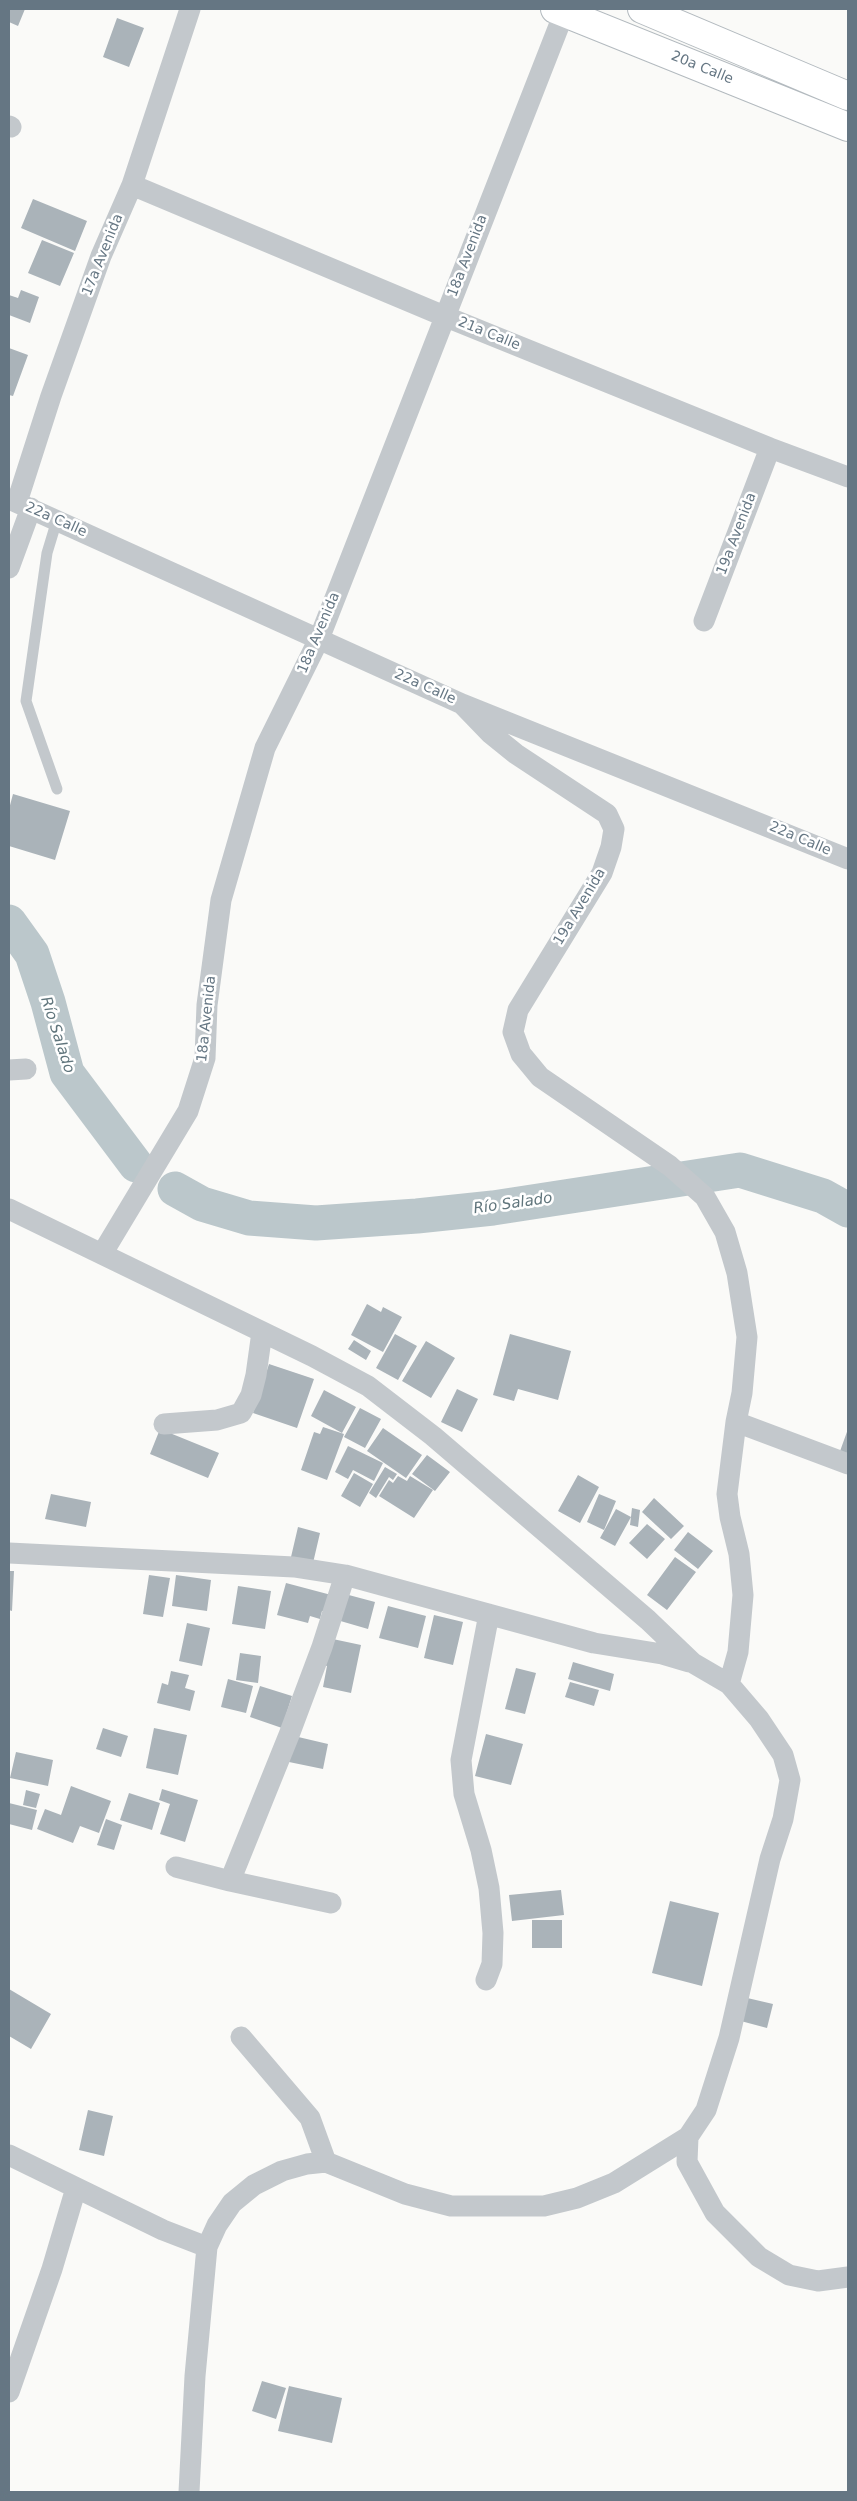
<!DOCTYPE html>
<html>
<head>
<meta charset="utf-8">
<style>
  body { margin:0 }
  #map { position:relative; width:857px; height:2501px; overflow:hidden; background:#fafaf8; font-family:"DejaVu Sans",sans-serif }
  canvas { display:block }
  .frame { position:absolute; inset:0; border:10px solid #657683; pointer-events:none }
</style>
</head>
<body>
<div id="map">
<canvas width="857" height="2501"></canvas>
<div class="frame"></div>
</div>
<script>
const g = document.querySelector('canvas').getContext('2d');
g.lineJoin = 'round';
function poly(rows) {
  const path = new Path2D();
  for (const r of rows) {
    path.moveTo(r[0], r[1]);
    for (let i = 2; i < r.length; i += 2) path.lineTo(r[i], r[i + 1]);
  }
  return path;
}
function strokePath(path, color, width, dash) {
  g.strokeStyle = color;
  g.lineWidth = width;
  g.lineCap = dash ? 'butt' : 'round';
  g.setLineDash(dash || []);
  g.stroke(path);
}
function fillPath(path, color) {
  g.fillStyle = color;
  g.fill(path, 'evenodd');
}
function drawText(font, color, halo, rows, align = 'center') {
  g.font = font + ' "DejaVu Sans",sans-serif';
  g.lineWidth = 5;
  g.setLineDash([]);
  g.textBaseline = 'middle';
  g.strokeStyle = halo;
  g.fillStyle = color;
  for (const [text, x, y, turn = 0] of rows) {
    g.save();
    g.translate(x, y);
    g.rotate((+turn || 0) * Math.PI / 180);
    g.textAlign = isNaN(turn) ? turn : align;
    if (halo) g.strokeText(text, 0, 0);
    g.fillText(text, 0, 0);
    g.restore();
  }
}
const river = poly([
  [9,922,32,954,48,1002,67,1073,136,1165],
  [175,1189,202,1204,249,1218,316,1223,417,1216,493,1208,740,1170,823,1196,848,1210]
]);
const building = poly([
  [9,9,25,9,18,26,9,22],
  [117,18,144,28,129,67,103,57],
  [33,199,87,221,75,251,21,228],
  [42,240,74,253,60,286,28,273],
  [21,290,39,297,30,323,9,315,9,295,18,298],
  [9,348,28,355,13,396,9,395],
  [13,794,70,811,55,860,9,846,9,809],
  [367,1304,381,1312,383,1307,402,1317,383,1352,351,1335],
  [395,1334,417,1346,398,1380,376,1368],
  [510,1334,571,1351,558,1400,518,1389,514,1401,493,1395],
  [354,1340,371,1351,366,1360,348,1349],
  [426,1341,455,1358,431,1398,402,1381],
  [269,1364,314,1379,297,1428,253,1413],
  [457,1389,478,1399,462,1432,441,1422],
  [324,1390,356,1407,342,1433,311,1416],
  [360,1408,381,1419,365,1448,344,1437],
  [323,1427,344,1434,327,1480,301,1470,314,1432,320,1434],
  [383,1428,422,1455,406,1478,367,1451],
  [160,1429,219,1453,208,1478,150,1454],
  [848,1429,848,1457,839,1454],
  [348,1446,383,1463,374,1481,353,1470,348,1479,335,1472],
  [427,1455,450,1472,435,1491,412,1474],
  [385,1467,397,1474,393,1480,389,1477,376,1498,369,1493],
  [354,1473,373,1484,360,1507,341,1496],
  [578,1475,599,1487,580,1523,558,1511],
  [398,1476,407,1481,410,1476,433,1490,414,1518,379,1496,389,1480,393,1483],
  [51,1494,91,1502,86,1527,45,1519],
  [599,1494,616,1501,604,1530,587,1522],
  [654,1498,684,1526,671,1539,642,1512],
  [632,1508,640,1510,638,1527,630,1525],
  [616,1509,631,1517,615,1546,600,1538],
  [647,1524,665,1539,647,1559,629,1543],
  [298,1527,320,1533,313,1563,291,1557],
  [688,1532,713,1551,698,1569,674,1550],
  [675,1557,696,1572,667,1610,647,1595],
  [9,1571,14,1571,12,1611,9,1610],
  [149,1575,170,1578,163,1617,143,1614],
  [176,1575,211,1580,207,1611,172,1606],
  [286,1583,335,1596,330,1613,322,1611,320,1619,310,1616,308,1623,277,1615],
  [238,1586,271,1591,265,1629,232,1624],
  [345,1594,375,1602,368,1629,337,1620],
  [388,1606,426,1616,418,1648,379,1638],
  [434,1615,463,1622,453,1665,424,1658],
  [187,1623,210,1628,202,1666,179,1661],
  [328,1638,361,1645,351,1693,323,1687,327,1666,323,1665],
  [240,1653,261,1656,258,1683,236,1680],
  [573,1662,614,1674,610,1691,568,1679],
  [516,1668,536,1673,525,1714,505,1709],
  [171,1671,189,1675,185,1688,195,1691,190,1711,157,1703,162,1683,168,1685],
  [228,1679,253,1686,246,1713,221,1707],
  [570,1682,599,1690,594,1706,565,1697],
  [260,1686,292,1696,282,1728,250,1717],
  [103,1728,128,1736,121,1757,96,1749],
  [154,1728,187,1735,178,1775,146,1768],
  [486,1734,523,1744,511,1785,475,1776],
  [294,1736,328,1744,323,1769,289,1762],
  [16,1752,53,1760,48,1786,10,1778],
  [71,1786,111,1801,99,1833,80,1826,73,1843,37,1829,45,1809,61,1815],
  [162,1789,198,1800,185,1842,160,1834,170,1804,159,1800],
  [26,1790,40,1794,36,1808,23,1805],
  [129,1793,160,1803,152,1830,120,1820],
  [9,1803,37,1810,32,1830,9,1824],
  [106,1819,122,1825,114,1850,97,1845],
  [561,1890,564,1915,512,1921,509,1895],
  [670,1901,719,1913,702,1986,652,1973],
  [532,1920,562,1920,562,1948,532,1948],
  [9,1989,51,2014,31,2049,9,2036],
  [743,1997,773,2004,767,2028,737,2020],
  [88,2110,113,2116,104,2156,79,2150],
  [262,2381,286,2388,276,2419,252,2411],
  [289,2386,342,2398,332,2443,278,2431]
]);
const service = poly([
  [57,520,47,553,26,701,57,789]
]);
const minor = poly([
  [9,126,11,127],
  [132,185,444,316,770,448,848,477],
  [9,499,462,704,848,859],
  [17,502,51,396,101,256,132,185,190,9],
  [9,568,31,508],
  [704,621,770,448],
  [462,704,490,733,516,754,607,814,614,829,611,847,602,873,518,1010,513,1032,521,1054,540,1077,670,1166,705,1197,725,1232,737,1273,747,1337,742,1393,736,1422,727,1494,730,1517,739,1554,743,1595,738,1652,729,1684],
  [9,1070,26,1069],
  [9,1209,312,1356,368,1386,433,1436,648,1620,693,1663,729,1684,759,1719,783,1755,790,1780,783,1819,770,1859,729,2038,706,2110,688,2137,614,2183,577,2198,544,2206,451,2206,405,2194,326,2162,307,2164,282,2171,254,2185,232,2203,217,2225,207,2247,195,2376,189,2492],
  [102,1254,188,1111,205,1058,207,1005,221,900,265,748,319,639,564,13],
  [736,1422,848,1464],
  [164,1424,217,1420,241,1413,251,1395,256,1375,262,1332],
  [9,1553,294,1567,345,1575,594,1643,662,1654,689,1662],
  [176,1867,230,1881,331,1903],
  [230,1881,289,1735,322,1647,345,1575],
  [486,1980,492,1964,493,1933,489,1888,481,1850,464,1794,461,1760,489,1614],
  [241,2037,310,2118,326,2162],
  [688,2137,687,2162,715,2213,759,2257,789,2275,818,2281,848,2277],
  [9,2155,163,2230,207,2247],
  [9,2392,52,2269,76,2188]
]);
const secondary = poly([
  [555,9,848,127],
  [642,9,848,96]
]);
const streetNames = [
  ["20a Calle",702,68,22],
  ["17a Avenida",103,255,-68],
  ["18a Avenida",468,256,-69],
  ["21a Calle",489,334,22],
  ["22a Calle",56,520,24],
  ["19a Avenida",737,534,-69],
  ["18a Avenida",319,633,-67],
  ["22a Calle",425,687,24],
  ["22a Calle",800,839,23],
  ["19a Avenida",580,907,-59],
  ["18a Avenida",207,1019,-84]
];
const waterNames = [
  ["Río Salado",57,1035,72],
  ["Río Salado",513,1204,-8]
];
strokePath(river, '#bbc7cb', 35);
fillPath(building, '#aab3b9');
strokePath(secondary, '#b3babf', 30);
strokePath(service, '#c3c8cc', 11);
strokePath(minor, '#c3c8cc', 21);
strokePath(secondary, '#fff', 28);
drawText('14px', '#657683', '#fff', streetNames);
drawText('italic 15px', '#60757c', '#fff', waterNames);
</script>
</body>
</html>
